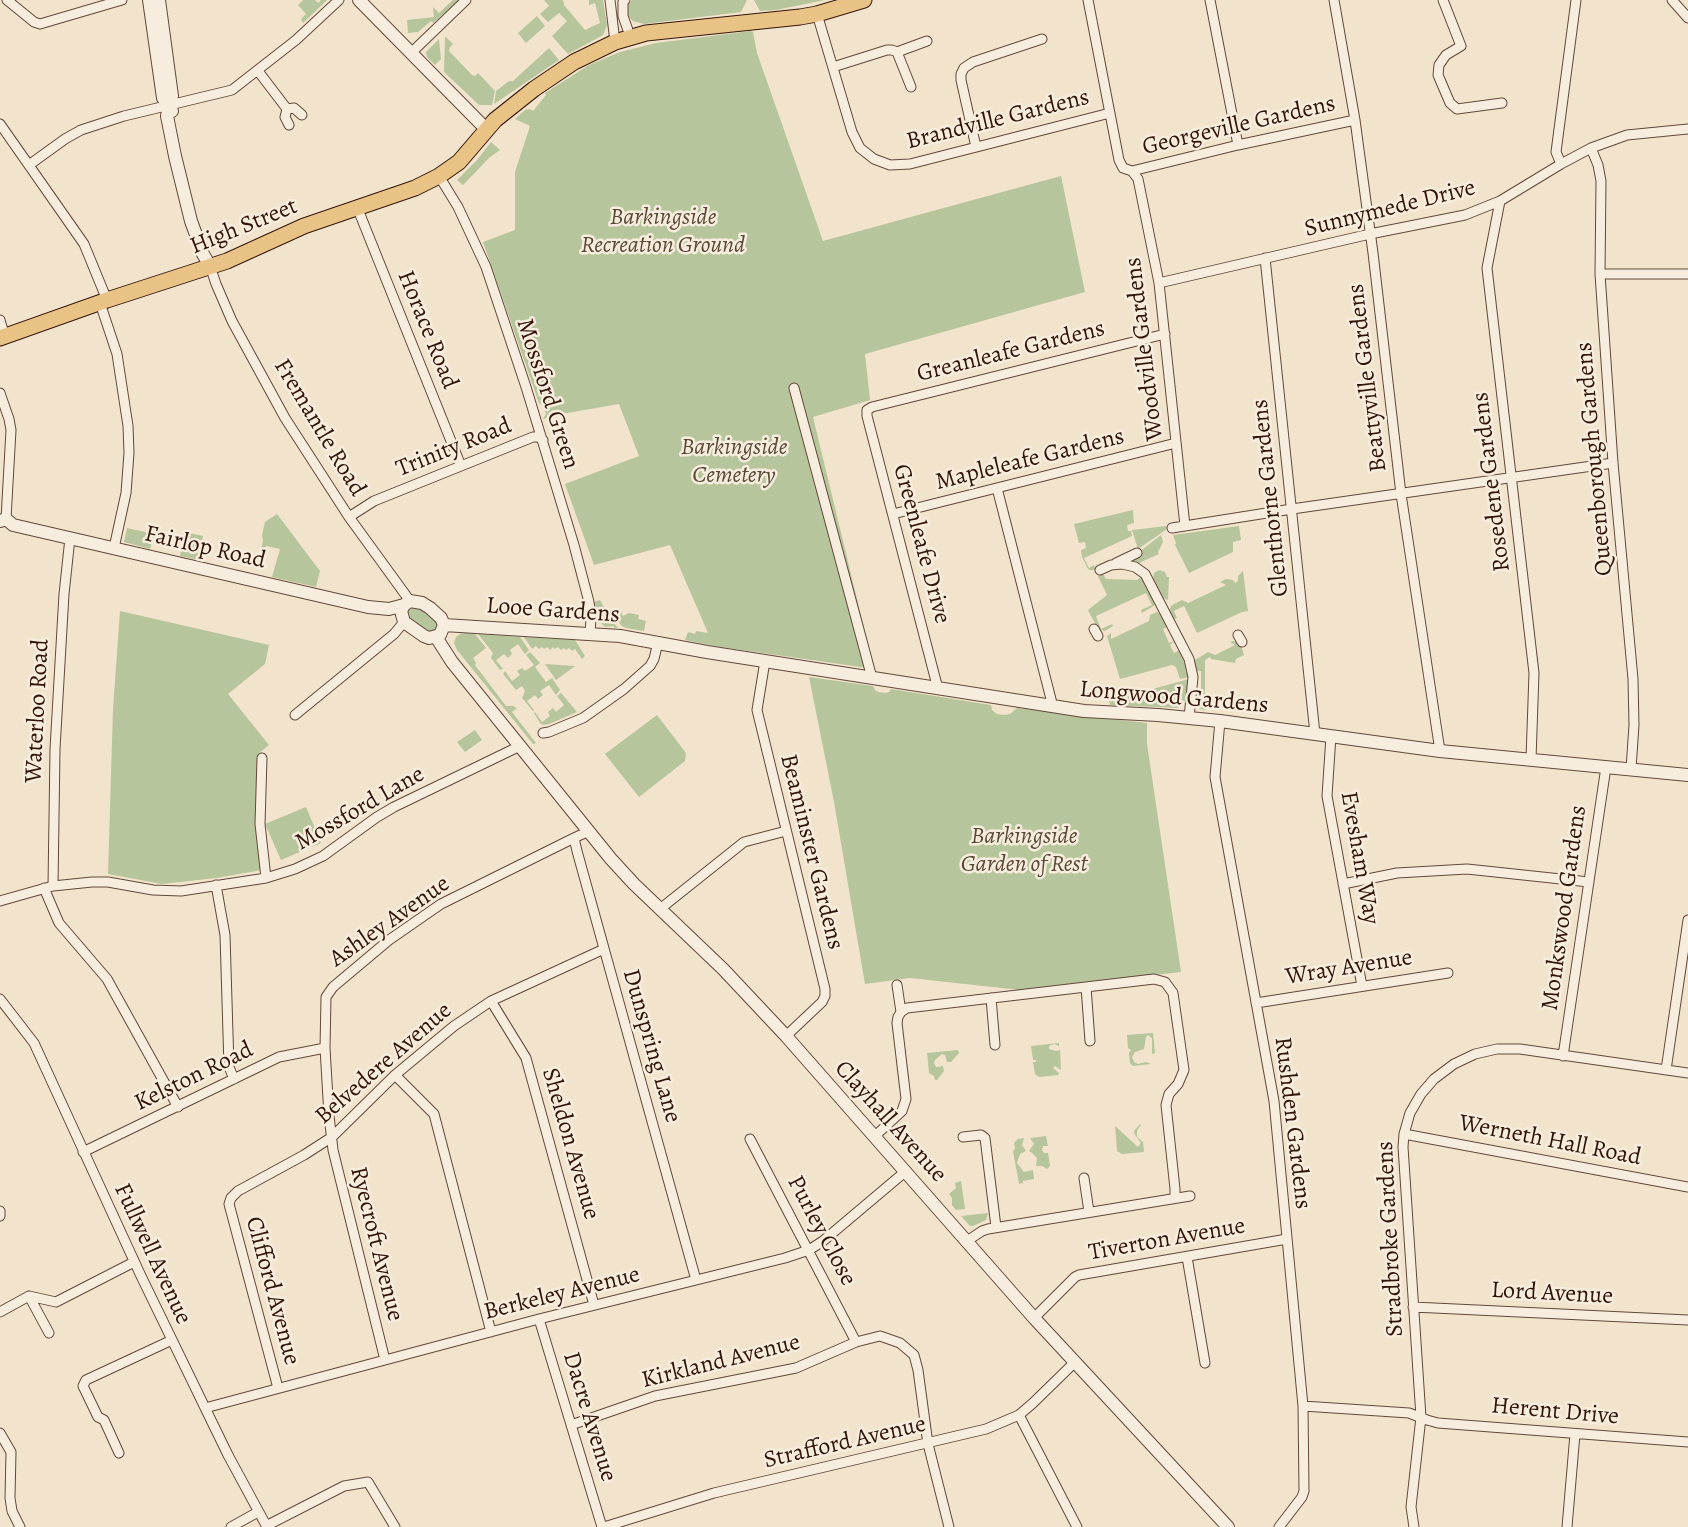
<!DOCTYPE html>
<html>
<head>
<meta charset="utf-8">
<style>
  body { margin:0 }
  canvas { display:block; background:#f2e3cc }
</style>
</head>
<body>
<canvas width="1688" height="1527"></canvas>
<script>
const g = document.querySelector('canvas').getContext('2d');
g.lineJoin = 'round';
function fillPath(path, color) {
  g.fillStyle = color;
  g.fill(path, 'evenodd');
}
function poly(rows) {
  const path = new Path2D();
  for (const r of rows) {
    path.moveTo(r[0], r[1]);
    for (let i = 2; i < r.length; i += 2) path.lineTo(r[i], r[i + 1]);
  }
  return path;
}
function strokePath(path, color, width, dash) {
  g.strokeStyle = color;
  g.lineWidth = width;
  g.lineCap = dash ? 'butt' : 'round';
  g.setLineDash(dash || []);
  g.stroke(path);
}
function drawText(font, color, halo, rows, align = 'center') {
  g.font = font + ' Alegreya,serif';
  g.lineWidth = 5;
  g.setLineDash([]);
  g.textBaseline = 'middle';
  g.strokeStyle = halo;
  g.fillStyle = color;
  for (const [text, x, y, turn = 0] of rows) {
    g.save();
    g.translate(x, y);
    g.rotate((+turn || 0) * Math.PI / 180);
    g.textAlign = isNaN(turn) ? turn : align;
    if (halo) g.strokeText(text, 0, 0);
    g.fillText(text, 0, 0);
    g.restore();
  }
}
const green = poly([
  [303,0,315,0,318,3,321,0,327,0,303,23,301,19,306,14,298,5],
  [453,0,459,0,433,23,431,21,418,32,408,33,407,20,434,17,433,7,439,13],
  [544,0,563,0,564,5,585,30,600,23,595,3,589,5,589,0,603,0,607,25,603,35,568,54,552,36,567,21,559,13,548,22,540,14,549,6],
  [632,0,747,0,741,12,644,24,633,21,627,15,627,6],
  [754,0,825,0,776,10,760,11],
  [537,16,545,26,526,43,518,33],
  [751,31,753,32,757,53,823,241,1061,176,1085,292,865,354,870,400,813,417,874,669,714,646,685,640,688,632,695,634,696,631,708,633,670,545,594,565,565,484,639,456,619,404,556,415,543,419,546,414,543,406,539,403,483,242,515,230,515,172,530,126,515,119,525,110,530,109,533,111,546,95,545,93,589,65,620,52,656,43],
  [445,36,453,44,450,47,449,51,472,75,475,76,478,73,495,91,492,105,479,105,444,72],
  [439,39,441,59,435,65,427,57,426,52],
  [549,48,559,60,494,104,496,91,509,81,513,81],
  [491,142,500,150,490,157,463,185,457,180,477,160],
  [1133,510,1134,523,1127,525,1128,531,1131,531,1132,536,1084,558,1089,568,1094,565,1096,570,1090,570,1088,569,1082,557,1081,550,1086,548,1085,542,1079,543,1074,524],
  [277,514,320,571,316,587,272,577,280,549,266,546,262,561,259,558,263,541,262,535,265,522],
  [1166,526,1167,529,1138,549,1132,530],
  [1239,526,1241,540,1233,542,1233,552,1189,573,1175,545,1176,543,1173,535],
  [127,528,154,534,150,549,124,542],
  [185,532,203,536,202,540,204,543,200,560,180,556],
  [1161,535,1163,542,1158,552,1159,554,1139,563,1128,562,1139,552],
  [1159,570,1165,572,1167,577,1169,577,1168,600,1161,597,1153,580,1154,573],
  [1243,571,1248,611,1242,612,1197,633,1184,606,1174,611,1177,618,1172,620,1169,610,1172,605,1182,600,1188,603,1226,585,1220,582,1226,579,1233,580,1235,583,1238,581,1238,576],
  [1103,574,1106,579,1137,580,1142,576,1156,603,1155,605,1142,613,1141,610,1152,605,1146,593,1096,616,1101,629,1112,624,1113,626,1105,631,1098,629,1088,610,1107,595,1098,576],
  [600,600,611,620,618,628,614,628,614,626,605,627,601,623,599,617,597,617,594,602],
  [409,607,422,609,435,619,438,627,437,630,426,631,408,618,407,609],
  [618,608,620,609,623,616,629,613,639,615,638,619,646,621,644,631,626,628,622,626,610,612],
  [120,611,269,645,265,664,228,694,269,745,258,754,256,824,262,870,216,878,162,884,108,874,113,709],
  [1157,612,1162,615,1168,626,1163,629,1169,643,1175,641,1170,645,1174,653,1180,650,1189,677,1180,679,1176,667,1172,665,1120,679,1107,636,1111,633,1111,639,1149,621,1150,615],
  [465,633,475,634,486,648,473,658,476,663,475,665,506,706,513,706,517,708,512,712,536,743,533,744,457,650,454,643,456,637,460,634],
  [478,634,520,637,529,650,525,654,518,644,510,650,512,654,508,658,504,654,496,660,503,669,500,670,491,658,493,653],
  [524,637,575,640,585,656,582,659,575,649,572,651,569,648,566,650,564,648,561,650,558,647,555,649,553,647,550,650,547,647,544,649,542,647,539,649,536,646,532,649],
  [1233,641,1239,642,1241,645,1244,655,1236,659,1235,663,1211,659,1210,657,1205,660,1205,710,1200,709,1195,699,1196,690,1201,689,1201,671,1195,671,1195,660,1208,652,1215,655,1235,645,1230,642],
  [530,652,540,663,535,667,546,682,552,678,560,690,556,695,549,685,540,691,543,695,538,699,535,695,527,701,534,710,533,711,522,698,525,691,522,686,516,690,503,674,505,671,512,681,520,675,517,671,522,668,525,671,534,665,526,655],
  [545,664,575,666,556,680],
  [809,677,873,686,875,690,878,692,886,693,889,692,891,689,991,705,992,710,997,714,1004,715,1010,714,1017,708,1147,723,1147,744,1181,972,1020,990,910,978,865,984,834,802],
  [1189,679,1188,700,1183,701,1178,708,1110,705,1109,701],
  [561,693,577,712,549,724,543,725,540,723,534,713,535,712,542,722,550,716,548,712,553,708,556,712,564,705,557,696],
  [657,715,686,753,685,761,639,797,605,754],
  [475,730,482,740,465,752,457,742],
  [306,807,321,843,281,860,265,824],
  [1153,1033,1155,1053,1152,1054,1152,1038,1148,1035,1146,1037,1144,1049,1135,1052,1132,1057,1134,1062,1138,1064,1146,1062,1151,1064,1133,1066,1130,1063,1129,1053,1131,1050,1128,1048,1127,1035],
  [1059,1043,1059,1046,1054,1044,1049,1046,1049,1049,1056,1051,1060,1050,1061,1070,1055,1066,1053,1068,1059,1073,1058,1075,1039,1077,1035,1074,1033,1062,1036,1062,1036,1060,1033,1060,1031,1046],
  [958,1050,959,1053,951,1062,947,1062,945,1055,942,1054,935,1060,934,1063,936,1067,943,1066,944,1071,937,1080,935,1080,934,1076,929,1073,927,1053],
  [1140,1124,1141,1125,1137,1130,1137,1137,1143,1142,1144,1152,1122,1154,1117,1151,1115,1126,1138,1147,1141,1143,1135,1135,1134,1131],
  [1046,1136,1048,1146,1043,1146,1042,1150,1044,1153,1048,1153,1050,1166,1047,1169,1042,1166,1036,1166,1037,1158,1032,1153,1029,1151,1034,1144,1030,1138],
  [1024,1138,1022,1145,1026,1151,1020,1154,1017,1163,1024,1172,1033,1170,1034,1179,1023,1181,1023,1183,1019,1184,1013,1151,1015,1149,1014,1143,1018,1139],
  [961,1181,965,1209,956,1210,952,1205,952,1198,949,1194,956,1188,955,1183],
  [988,1213,986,1220,973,1226,970,1226,961,1216]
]);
const minor = poly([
  [7,0,34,22,40,24,122,0],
  [610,0,615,42],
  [625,0,623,2,623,16,630,36],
  [1088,0,1119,160,1123,168,1132,171],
  [1210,0,1238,145],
  [1334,0,1355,120,1373,253,1401,494,1440,751],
  [1443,0,1461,46,1446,55,1439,65,1438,75,1450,103,1457,109,1502,103],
  [1672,0,1688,18],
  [817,14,852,132,860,148,874,159,890,165,910,164,1110,113],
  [897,52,927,41],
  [411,53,466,0],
  [833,67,887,50,892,50,897,52,911,87],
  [258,71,287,109,285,117,289,125],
  [287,109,294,108,302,115],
  [0,124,84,244,107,300],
  [976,147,961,80,961,74,964,68,973,62,1042,39],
  [1591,148,1598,165,1601,181,1600,274,1613,463,1633,679,1634,725,1631,769],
  [1561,164,1556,152,1576,0],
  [29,165,65,139,81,130,124,116,232,90,296,40,339,0],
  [1132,171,1138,179,1159,283,1185,526],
  [1132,171,1238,145,1355,120],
  [439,176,458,207,486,267,526,387,574,545,589,602,591,619,590,633],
  [1500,201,1487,268,1534,673,1531,759],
  [357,207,461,466],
  [1265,258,1315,734],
  [210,266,216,284,232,321,285,418,349,517,410,601],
  [1600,274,1688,274],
  [1159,283,1370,234,1465,215,1500,201,1561,164,1591,148,1627,135,1688,129],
  [100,303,117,354,128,426,129,453,126,493,114,548],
  [0,320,5,337],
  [794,388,872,678],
  [0,393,9,419,11,430,6,519],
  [997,488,1053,707],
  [893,514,1176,443],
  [349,517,374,501,533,437,538,437,543,440],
  [1172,528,1292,509,1613,463],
  [1116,563,1137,553],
  [1100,570,1111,565,1122,564,1135,567,1145,574,1189,659,1193,677,1189,718],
  [1094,629,1098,636],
  [1238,635,1242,642],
  [765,661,757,710,825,989,825,996,822,1002,786,1036],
  [938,689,867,416,867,410,872,407,1165,334],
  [295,715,394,634,404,622],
  [1220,721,1215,777,1274,1101,1303,1406,1304,1491,1302,1497,1279,1527],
  [543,733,549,732,583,718,624,689,650,666,654,659,658,642],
  [1331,736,1327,796,1362,986],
  [262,758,260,824,266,878],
  [589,831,574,838,577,851,696,1280],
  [1343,884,1397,873,1467,869,1589,882],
  [216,885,225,935,229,1067,234,1079],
  [53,886,55,749,64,594,70,538],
  [44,888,59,923,107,979,178,1107],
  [0,901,53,886,92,882,108,882,153,890,181,891,266,878,295,869,323,856,377,817,394,807,520,746],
  [660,909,744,842,786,831],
  [897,985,901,1012],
  [1086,987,1090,1041],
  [991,998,995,1045],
  [0,999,34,1043,141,1276,228,1455,267,1527],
  [491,1001,526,1058,594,1305],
  [1256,1003,1448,973],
  [1563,1056,1606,767],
  [1666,1070,1688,920],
  [395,1075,434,1114,491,1332],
  [1404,1134,1688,1187],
  [875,1136,902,1111,906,1099,897,1023,898,1017,901,1012,907,1008,1154,979,1165,982,1173,993,1184,1070,1178,1084,1169,1094,1166,1105,1175,1189,1175,1198],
  [963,1137,981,1135,985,1138,996,1227],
  [750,1139,856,1342],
  [83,1152,279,1057,325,1048],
  [1084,1178,1089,1212],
  [0,1211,0,1216],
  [967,1241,982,1231,988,1229,1190,1196],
  [1187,1257,1205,1363],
  [29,1296,49,1333],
  [1413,1307,1688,1320],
  [0,1312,29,1296,56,1302,134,1262],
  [1034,1318,1075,1277,1079,1275,1287,1239],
  [539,1319,602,1527],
  [385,1360,333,1150,329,1116,325,1048,326,997,333,987,389,940,441,904,574,838],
  [278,1388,229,1204,231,1198,238,1191,304,1155,332,1137,395,1075,454,1026,491,1001,604,949],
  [1303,1406,1409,1413,1427,1420,1438,1423,1688,1442],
  [205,1408,539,1319,785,1258,809,1250,823,1241,906,1171],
  [1019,1415,1077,1527],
  [571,1425,655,1396,796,1368,856,1342,880,1336,900,1343,914,1355,918,1370,928,1444,949,1527],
  [0,1433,11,1452,10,1498,12,1511,20,1527],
  [119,1453,104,1420,98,1417,83,1386,86,1380,172,1340],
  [266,1526,344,1486,368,1482,395,1527],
  [231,1527,258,1512],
  [604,1527,714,1493,986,1429,1019,1415,1033,1403,1075,1362],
  [1414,1527,1411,1507,1421,1417,1403,1147,1404,1134,1410,1113,1421,1094,1434,1079,1454,1064,1475,1054,1497,1049,1520,1049,1688,1073],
  [1567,1527,1575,1434]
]);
const tertiary = poly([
  [149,0,163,98,169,106,167,116,175,156,191,221,203,254,210,266],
  [159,0,172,96,169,106,172,111],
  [359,0,487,130],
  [0,521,6,519,13,525,368,607,389,609,404,605,410,601,422,603,430,608,441,618,444,625,440,635,429,638,424,636,404,622,401,611,404,605],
  [444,625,620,636,707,652,1084,711,1158,715,1220,721,1440,751,1688,775],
  [436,637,452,662,611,859,634,884,723,969,786,1036,1034,1318,1228,1527]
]);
const primary = poly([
  [0,338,107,300,227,261,304,226,415,188,439,176,459,162,495,120,534,89,574,62,615,42,646,33,800,17,817,14,864,0]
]);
const streetNames = [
  ["Brandville Gardens",998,120,-14],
  ["Georgeville Gardens",1239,126,-13],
  ["Sunnymede Drive",1390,209,-14],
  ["High Street",244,227,-22],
  ["Horace Road",427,330,68],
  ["Woodville Gardens",1145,349,-97],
  ["Greanleafe Gardens",1011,352,-14],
  ["Beattyville Gardens",1368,378,-97],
  ["Mossford Green",547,394,72],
  ["Fremantle Road",319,428,59],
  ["Trinity Road",454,448,-22],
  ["Queenborough Gardens",1595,459,-95],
  ["Mapleleafe Gardens",1030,460,-14],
  ["Rosedene Gardens",1492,482,-97],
  ["Glenthorne Gardens",1271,498,-96],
  ["Greenleafe Drive",921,544,75],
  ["Fairlop Road",205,548,13],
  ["Looe Gardens",553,611,4],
  ["Longwood Gardens",1174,698,5],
  ["Waterloo Road",38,711,-87],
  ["Mossford Lane",360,809,-30],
  ["Beaminster Gardens",811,852,76],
  ["Evesham Way",1359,858,80],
  ["Monkswood Gardens",1565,908,-82],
  ["Ashley Avenue",390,922,-35],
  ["Wray Avenue",1349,968,-9],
  ["Dunspring Lane",651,1046,74],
  ["Belvedere Avenue",384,1064,-41],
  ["Kelston Road",194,1077,-26],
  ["Clayhall Avenue",890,1122,48],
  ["Rushden Gardens",1292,1123,83],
  ["Werneth Hall Road",1550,1141,11],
  ["Sheldon Avenue",570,1144,74],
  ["Purley Close",821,1231,62],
  ["Stradbroke Gardens",1391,1239,-93],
  ["Tiverton Avenue",1167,1240,-10],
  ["Ryecroft Avenue",376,1244,76],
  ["Fullwell Avenue",152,1254,65],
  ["Clifford Avenue",272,1291,75],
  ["Berkeley Avenue",562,1294,-14],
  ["Lord Avenue",1552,1294,3],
  ["Kirkland Avenue",721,1362,-14],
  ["Herent Drive",1555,1412,5],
  ["Dacre Avenue",589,1417,73],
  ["Strafford Avenue",845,1443,-13]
];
const parkNames = [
  ["Barkingside",663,218],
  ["Recreation Ground",663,246],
  ["Barkingside",734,448],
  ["Cemetery",734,476],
  ["Barkingside",1024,837],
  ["Garden of Rest",1024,865]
];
fillPath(green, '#b6c59b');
strokePath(minor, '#62483a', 11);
strokePath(tertiary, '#62483a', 14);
strokePath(primary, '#321509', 17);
strokePath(minor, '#f7edde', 9);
strokePath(tertiary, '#f7edde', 12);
strokePath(primary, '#e9c286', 15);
drawText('24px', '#321509', '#f7edde', streetNames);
drawText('italic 24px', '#5a4a35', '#f7edde', parkNames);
</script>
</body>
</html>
